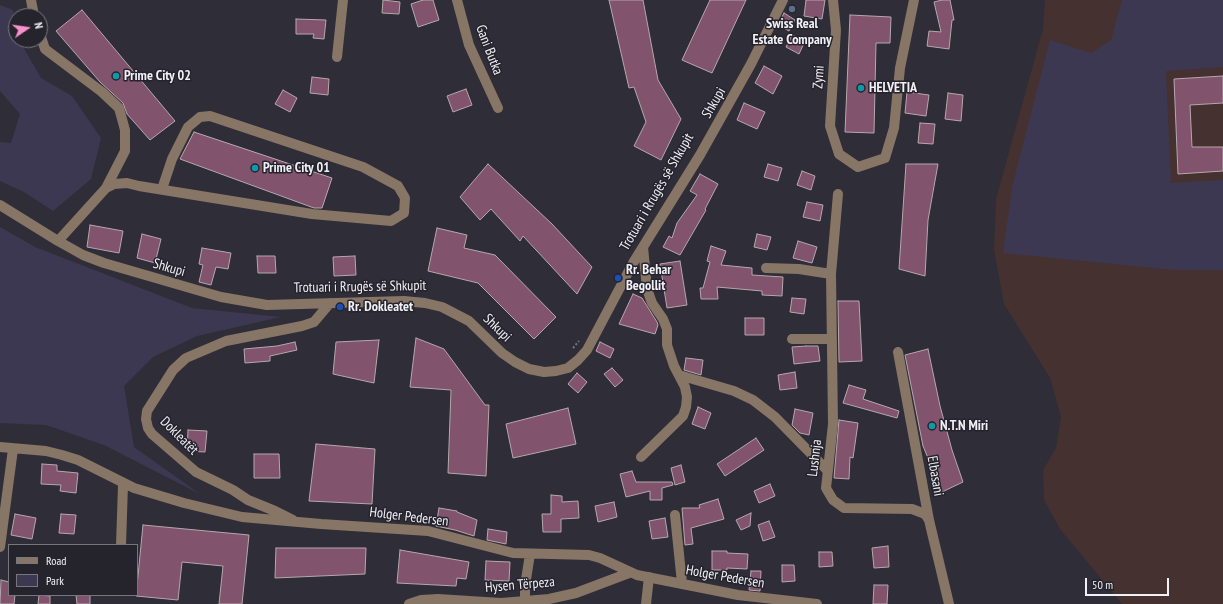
<!DOCTYPE html>
<html>
<head>
<meta charset="utf-8">
<style>
  body { margin:0 }
  #map { position:relative; width:1223px; height:604px; overflow:hidden; background:#2f2d37; font-family:"PT Sans Narrow",sans-serif }
  canvas { display:block }
  .legend { position:absolute; left:8px; top:544px; width:130px; height:52px; box-sizing:border-box; background:#25242d; border:1px solid #77767d; margin:0; padding:5px 7px; list-style:none; font-size:12px; color:#f1f0f6 }
  .legend li { display:flex; align-items:center; gap:8px; height:20px }
  .legend b { width:20px; border:1px solid #77767d }
  .north { position:absolute; left:8px; top:8px; width:40px; height:40px; box-sizing:border-box; background:#25242d; border:1px solid #77767d; border-radius:50%; rotate:77deg; font-size:11px; font-weight:700; line-height:16px; text-align:center; color:#f1f0f6 }
  .north::after { content:''; display:block; margin:auto; width:14px; height:18px; background:#f890cc; clip-path:polygon(50% 0,100% 100%,50% 72%,0 100%) }
  .scale { position:absolute; left:1085px; top:578px; width:84px; height:18px; box-sizing:border-box; border:2px solid #f1f0f6; border-top:0; padding-left:5px; font-size:12px; line-height:14px; white-space:nowrap; color:#f1f0f6; -webkit-text-stroke:3px #25242d; paint-order:stroke }
</style>
</head>
<body>
<div id="map">
<canvas width="1223" height="604"></canvas>
<ul class="legend">
<li><b style="height:5px;background:#877566"></b>Road</li>
<li><b style="height:11px;background:#3d3851"></b>Park</li>
</ul>
<div class="north">N</div>
<div class="scale">50 m</div>
</div>
<script>
const g = document.querySelector('canvas').getContext('2d');
g.lineJoin = 'round';
function fillPath(path, color) {
  g.fillStyle = color;
  g.fill(path, 'evenodd');
}
function poly(rows) {
  const path = new Path2D();
  for (const r of rows) {
    path.moveTo(r[0], r[1]);
    for (let i = 2; i < r.length; i += 2) path.lineTo(r[i], r[i + 1]);
  }
  return path;
}
function strokePath(path, color, width, dash) {
  g.strokeStyle = color;
  g.lineWidth = width;
  g.lineCap = dash ? 'butt' : 'round';
  g.setLineDash(dash || []);
  g.stroke(path);
}
function drawText(font, color, halo, rows, align = 'center') {
  g.font = font + ' "PT Sans Narrow",sans-serif';
  g.lineWidth = 3;
  g.setLineDash([]);
  g.textBaseline = 'middle';
  g.strokeStyle = halo;
  g.fillStyle = color;
  for (const [text, x, y, turn = 0] of rows) {
    g.save();
    g.translate(x, y);
    g.rotate((+turn || 0) * Math.PI / 180);
    g.textAlign = isNaN(turn) ? turn : align;
    if (halo) g.strokeText(text, 0, 0);
    g.fillText(text, 0, 0);
    g.restore();
  }
}
const medical = poly([
  [1045,0,1223,0,1223,604,1122,604,1060,529,1044,500,1043,470,1056,448,1061,417,1050,378,1004,304,994,250,996,199,1043,29]
]);
const green = poly([
  [1122,0,1223,0,1223,67,1166,71,1171,183,1223,180,1223,270,1175,270,1003,253,1012,187,1050,40,1091,53,1111,40],
  [0,5,13,10,16,40,19,40,41,78,72,96,101,138,91,179,53,211,24,192,0,181,0,142,11,143,20,114,0,91],
  [0,227,35,247,192,308,281,317,197,336,153,357,124,386,134,447,200,494,104,445,46,425,0,423]
]);
const building = poly([
  [383,0,400,2,399,14,382,13,383,0],
  [423,0,433,0,439,20,418,27,411,4,423,0],
  [609,0,643,0,658,80,681,119,661,160,634,146,646,122,634,87,629,88,609,0],
  [710,0,746,0,712,73,682,60,710,0],
  [806,0,825,0,822,19,804,16,806,0],
  [942,0,950,0,954,20,952,20,949,49,927,46,929,31,941,32,934,2,942,0],
  [82,10,175,121,150,140,127,114,123,103,100,82,56,31,82,10],
  [784,13,795,20,789,31,778,25,784,13],
  [850,15,891,17,890,43,876,43,874,133,845,132,850,15],
  [296,19,326,20,324,39,313,38,314,34,296,34,296,19],
  [792,35,805,41,799,54,786,47,792,35],
  [764,66,782,76,773,94,755,83,764,66],
  [1223,76,1223,103,1190,105,1192,147,1223,147,1223,171,1178,174,1174,79,1223,76],
  [312,77,329,79,328,95,310,93,312,77],
  [466,89,472,105,453,112,447,96,466,89],
  [283,90,297,98,290,112,275,104,283,90],
  [907,92,929,95,926,116,905,113,907,92],
  [948,93,963,95,961,121,945,119,948,93],
  [744,103,765,112,757,129,737,120,744,103],
  [920,123,935,124,933,144,918,143,920,123],
  [194,132,332,178,322,208,314,208,180,159,194,132],
  [488,164,552,224,592,267,577,294,523,236,520,241,491,209,480,220,460,197,488,164],
  [768,164,782,168,778,181,764,177,768,164],
  [906,164,938,164,928,220,925,276,899,269,906,164],
  [802,171,815,176,811,190,797,185,802,171],
  [700,174,718,184,705,209,706,210,680,255,663,247,669,236,672,238,677,223,697,195,690,191,700,174],
  [807,202,823,205,820,221,803,217,807,202],
  [90,225,123,231,119,253,87,247,90,225],
  [437,228,467,235,464,248,495,255,556,317,534,339,478,283,428,271,437,228],
  [142,234,161,239,155,263,137,258,142,234],
  [757,234,771,237,767,250,754,247,757,234],
  [798,241,817,247,812,263,793,258,798,241],
  [711,246,726,251,721,265,752,268,752,275,783,277,782,296,762,295,762,291,717,287,718,299,701,299,700,288,703,288,710,262,707,261,711,246],
  [202,248,231,253,228,269,216,267,211,285,199,282,203,265,199,264,202,248],
  [257,256,275,256,276,273,258,273,257,256],
  [355,256,356,275,334,276,333,257,355,256],
  [680,261,687,305,667,308,660,264,680,261],
  [633,294,642,298,657,322,658,325,655,334,619,324,633,294],
  [792,298,806,299,804,314,790,312,792,298],
  [838,301,859,301,862,361,839,362,838,301],
  [745,318,764,318,764,335,745,335,745,318],
  [416,338,444,349,485,405,489,405,486,476,448,473,451,390,410,387,416,338],
  [379,340,374,383,333,374,336,342,379,340],
  [295,342,297,350,270,356,270,361,245,363,244,349,277,346,295,342],
  [600,342,614,349,610,358,596,351,600,342],
  [806,346,818,346,820,361,794,364,792,347,806,346],
  [928,349,940,406,952,450,963,482,942,492,923,446,905,355,928,349],
  [686,358,703,360,701,375,684,370,686,358],
  [612,368,623,380,615,387,604,374,612,368],
  [795,372,797,388,780,390,778,375,795,372],
  [577,373,587,382,578,393,568,384,577,373],
  [849,385,866,390,863,399,899,411,897,418,843,403,849,385],
  [698,407,711,413,705,429,692,424,698,407],
  [568,408,576,444,513,458,506,424,568,408],
  [795,409,813,413,809,435,800,433,792,425,795,409],
  [839,420,858,423,853,458,850,457,849,479,834,478,839,420],
  [188,430,207,431,205,452,187,451,188,430],
  [756,438,764,450,725,476,717,464,756,438],
  [316,444,375,449,372,504,309,501,316,444],
  [254,454,279,454,280,478,254,478,254,454],
  [42,464,57,465,57,471,78,473,76,493,60,491,61,485,41,484,42,464],
  [681,465,685,482,675,485,671,468,681,465],
  [632,471,636,482,672,482,673,485,662,488,662,500,650,500,650,491,626,497,620,474,632,471],
  [770,484,775,496,759,503,754,491,770,484],
  [551,495,562,496,562,502,578,501,579,518,561,519,561,532,543,532,542,514,551,514,551,495],
  [718,499,724,519,691,528,693,544,685,545,682,508,700,508,699,505,718,499],
  [614,502,617,517,598,522,595,506,614,502],
  [439,508,457,511,457,512,477,520,474,536,455,530,436,526,439,508],
  [751,513,750,526,741,530,736,520,751,513],
  [15,514,36,518,32,539,11,535,15,514],
  [61,514,76,515,74,534,59,533,61,514],
  [665,518,668,537,652,539,649,521,665,518],
  [769,521,775,537,763,541,758,525,769,521],
  [143,525,249,535,242,604,219,604,223,566,182,562,178,600,136,596,143,525],
  [488,529,507,532,506,544,487,540,488,529],
  [888,546,889,567,874,568,872,548,888,546],
  [276,548,366,548,365,574,275,578,276,548],
  [400,550,469,562,466,579,457,578,456,586,397,583,400,550],
  [712,551,727,551,727,553,748,554,747,569,727,568,727,570,712,570,712,551],
  [819,552,832,552,833,566,819,567,819,552],
  [486,561,510,562,509,581,485,580,486,561],
  [782,565,794,565,795,581,782,582,782,565],
  [751,571,761,571,760,591,749,590,751,571],
  [1,580,9,582,9,595,15,595,14,604,0,604,1,580],
  [874,585,888,585,887,604,873,604,874,585],
  [39,595,50,596,50,604,38,604,39,595],
  [76,595,90,595,90,604,77,604,76,595]
]);
const path = poly([
  [573,348,579,341]
]);
const minor = poly([
  [31,0,34,16],
  [457,0,469,45,498,108],
  [833,0,836,30,830,126,839,154,858,167,885,158,894,128,900,68,914,0],
  [40,34,45,49,102,92,119,108,125,130,125,151,106,188,58,241],
  [337,57,343,0],
  [106,188,114,184,127,183,139,186,312,214,391,221,404,213,405,198,398,186,363,167,210,116,200,117,188,127,172,159,162,189],
  [838,194,831,274,833,424,826,488,833,500,844,508,912,509,925,514,929,520],
  [0,205,58,241,83,255,104,263,221,297,267,305,404,301,425,303,442,307,469,321,502,353,515,362,529,369,544,372,556,371,568,368,578,360,587,350,633,263,700,155,751,64,783,0],
  [766,268,799,269,831,274],
  [792,339,832,339],
  [898,352,929,520,949,604],
  [679,375,734,391,753,400,775,417,827,470],
  [0,447,46,451,62,455,78,460,134,488,184,503,242,517,321,524,428,531,513,553,589,555,600,558,637,575,738,595,817,604],
  [641,457,683,416,686,407,687,397,685,387,674,366,667,345,667,329,663,319,652,303,647,289,643,247],
  [675,515,682,583],
  [293,520,275,511,248,500,233,490,196,472,152,434,148,428,146,419,147,411,173,370,186,358,226,341,302,326,314,322,330,303],
  [121,545,123,485],
  [0,547,13,449],
  [525,602,525,586,530,554],
  [409,604,421,600,438,599,501,603,549,599,576,593,629,573],
  [646,604,649,577]
]);
const markers = [
  [792,9,4,"#5c6f8a"],
  [116,76,4,"#0f9aa8"],
  [861,88,4,"#0f9aa8"],
  [255,168,4,"#0f9aa8"],
  [618,278,4,"#1a4fb4"],
  [340,307,4,"#1a4fb4"],
  [932,426,4,"#0f9aa8"]
];
const poiNames = [
  ["Swiss Real",792,24,"center"],
  ["Estate Company",792,40,"center"],
  ["Prime City 02",124,76],
  ["HELVETIA",869,88],
  ["Prime City 01",263,168],
  ["Rr. Behar",626,270],
  ["Begollit",626,286],
  ["Rr. Dokleatet",348,307],
  ["N.T.N Miri",940,426]
];
const streetNames = [
  ["Gani Butka",489,50,69],
  ["Zymi",819,77,-86],
  ["Shkupi",714,103,-60],
  ["Trotuari i Rrugës së Shkupit",657,192,-60],
  ["Shkupi",169,268,16],
  ["Trotuari i Rrugës së Shkupit",360,287,-1],
  ["Shkupi",497,328,44],
  ["Dokleatët",179,436,45],
  ["Lushnja",815,458,-83],
  ["Elbasani",935,476,80],
  ["Holger Pedersen",409,517,7],
  ["Holger Pedersen",725,577,10],
  ["Hysen Tërpeza",520,585,-5]
];
fillPath(medical, '#453130');
fillPath(green, '#3d3851');
fillPath(building, '#82536d');
strokePath(building, '#b5a8ae', 1);
strokePath(path, '#77767e', 2, [2, 2]);
strokePath(minor, '#877566', 10);
for (const [x, y, r, color] of markers) {
  const dot = new Path2D();
  dot.arc(x, y, r, 0, 2 * Math.PI);
  g.fillStyle = color;
  g.fill(dot);
  strokePath(dot, '#25242d', 1.5);
}
drawText('bold 14px', '#f1f0f6', '#25242d', poiNames, 'left');
drawText('14px', '#f1f0f6', '#25242d', streetNames);
</script>
</body>
</html>
